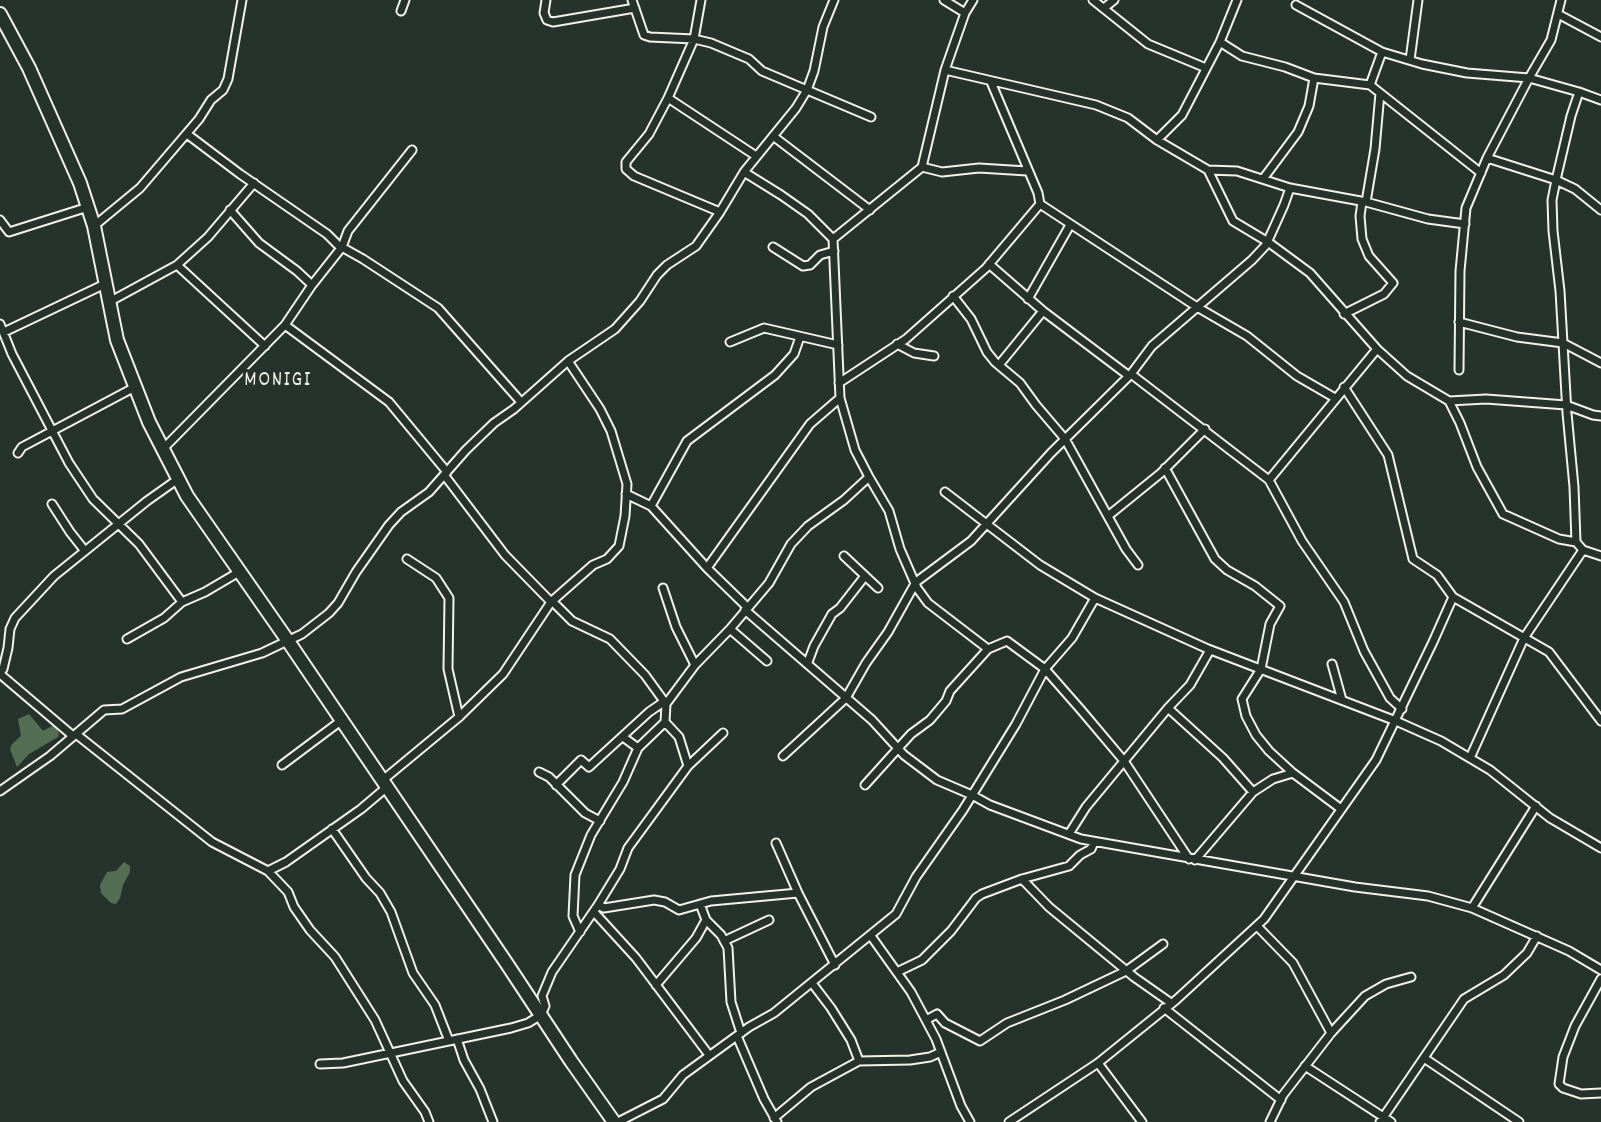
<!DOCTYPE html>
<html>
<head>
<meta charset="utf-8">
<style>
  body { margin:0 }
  canvas { display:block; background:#26332d }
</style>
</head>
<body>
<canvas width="1601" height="1122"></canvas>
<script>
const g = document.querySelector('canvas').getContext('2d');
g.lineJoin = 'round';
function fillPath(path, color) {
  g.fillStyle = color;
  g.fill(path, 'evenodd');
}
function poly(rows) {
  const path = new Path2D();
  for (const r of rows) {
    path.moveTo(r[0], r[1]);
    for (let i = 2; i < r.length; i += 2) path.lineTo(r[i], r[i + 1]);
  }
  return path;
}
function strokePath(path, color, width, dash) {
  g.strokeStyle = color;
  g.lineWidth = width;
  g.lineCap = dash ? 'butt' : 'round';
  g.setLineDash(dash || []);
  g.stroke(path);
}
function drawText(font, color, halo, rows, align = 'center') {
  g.font = font + ' Dekko,sans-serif';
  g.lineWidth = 6;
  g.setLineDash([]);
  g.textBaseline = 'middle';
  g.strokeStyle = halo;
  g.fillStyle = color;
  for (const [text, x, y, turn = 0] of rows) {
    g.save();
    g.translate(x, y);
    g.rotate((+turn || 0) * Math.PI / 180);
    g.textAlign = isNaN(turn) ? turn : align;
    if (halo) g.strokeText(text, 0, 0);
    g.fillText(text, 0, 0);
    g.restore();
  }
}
const green = poly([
  [29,714,43,731,52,726,56,727,59,733,58,737,29,754,17,767,10,749,12,744,21,736,18,719],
  [124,862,130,866,130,872,123,885,120,898,116,904,111,903,101,893,100,885,107,872,116,871]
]);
const street = poly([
  [546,0,544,13,547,20,553,22,635,8],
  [632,0,644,35,650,37,694,39,668,98,649,134,626,162,626,169,634,176,720,212],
  [701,0,694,39,711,43,749,59,762,71,871,117],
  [944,0,965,13],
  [1093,0,1148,44,1206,68],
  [1296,5,1382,52,1422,64,1467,73,1529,78,1551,40,1561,0],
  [1104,8,1114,0],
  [401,11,405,0],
  [1558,14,1601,37],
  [1220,42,1242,56,1285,67,1314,78,1370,85,1481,173],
  [1410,60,1418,0],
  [945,70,1096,105,1128,118,1157,140,1208,170,1233,221,1268,242,1310,273,1377,349,1407,376,1449,401,1486,399,1566,405,1593,415,1601,416],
  [991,82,1038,193,1040,204,1197,307,1247,336,1297,376,1335,398],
  [1370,85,1382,52],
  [1579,92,1601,100],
  [668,98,756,156],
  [187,134,240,174,327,234,338,245,363,259,438,308,521,402],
  [773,136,870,210],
  [1157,140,1182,115,1220,42,1237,0],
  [1487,158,1556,180,1575,189,1601,210],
  [922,167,942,172,979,168,1027,171],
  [1208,170,1237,171,1290,188,1366,202,1428,219,1465,224],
  [744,172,781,195,808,214,833,239],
  [1263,179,1298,132,1309,106,1314,78],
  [1366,202,1375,149,1380,93],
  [230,210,259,243,297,271,312,285],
  [0,220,9,232,88,207],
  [94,226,140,188,199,119,211,100,223,90,228,79,242,0],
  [773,247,803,266,810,265,820,255,834,251],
  [989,264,1043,311,1129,376],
  [177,265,265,346],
  [953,296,971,319,987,352,995,362,1020,383,1036,405,1065,439,1126,549,1138,565],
  [1028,299,1070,225],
  [109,302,177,265,208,237,254,183],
  [1344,314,1384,294,1393,283,1369,256,1362,239,1360,216,1362,202],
  [1459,322,1517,337,1563,343,1601,363],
  [0,324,12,354,69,463,93,499,139,544,182,602],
  [285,325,389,402,447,472],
  [4,332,105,284],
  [730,342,764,328,838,345],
  [897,344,914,353,934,356],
  [1377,349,1269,480,1302,541,1344,602,1364,651,1390,698,1402,709],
  [999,365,1043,311],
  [1459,370,1460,271,1466,208,1487,158,1529,78,1579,92,1571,116,1556,180,1552,200,1553,231,1560,291,1567,413,1574,487,1576,542,1583,550,1601,556],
  [1131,374,1269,480],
  [839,383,906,339,986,268,1040,204],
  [1449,401,1460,423,1477,467,1503,514,1559,539,1576,542],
  [163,449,285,325,312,285,342,247,348,231,412,150],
  [18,453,22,447,135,387],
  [1165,468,1215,559,1227,570,1255,586,1280,606,1270,624,1261,669,1242,699,1246,716,1256,735,1269,751,1293,773,1341,809],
  [445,476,505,555,551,602],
  [869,477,889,511,900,549,917,588,928,603,988,649],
  [945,492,1040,565,1095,598,1208,649,1396,721,1441,741,1490,770,1550,818,1601,848],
  [626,494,651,506,707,568,747,607],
  [52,504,70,532,85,551],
  [651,506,687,441,775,375,794,354,800,337],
  [1108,516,1161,473,1205,429],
  [844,556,878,588],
  [407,559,436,578,449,598,448,669,459,717],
  [707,568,810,424,840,398],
  [663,588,676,627,695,665],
  [1453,597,1549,652,1601,721],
  [552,601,572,621,610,639,645,675,666,704,665,722,638,748,623,782,591,835,575,875,573,916,580,932],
  [745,610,872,720,904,755,937,780,972,795,990,805,1081,839,1355,887,1428,896,1472,908,1569,951,1601,970],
  [730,629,767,661],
  [127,639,164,618,182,602,205,592,239,572],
  [808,662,814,646,832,614,840,608,865,576],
  [1332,664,1342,700],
  [0,673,3,669,8,648,10,629,15,618,54,576,147,501,178,479],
  [0,674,73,736],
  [666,704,695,665,730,629,769,583,791,544,808,526,844,500,869,477,855,450,840,398,833,239,922,167,945,70,965,13,973,0],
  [1168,708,1223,758,1253,792],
  [665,722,679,737,688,766],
  [76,734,212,842,268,871,288,892,294,907,310,930,335,957,375,1020,403,1081,425,1112,429,1122],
  [623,737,638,748],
  [783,756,846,698,866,663,888,632,916,582,971,541,1051,453,1131,374,1152,346,1252,260,1266,245,1284,205,1290,188],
  [1470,758,1524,638,1583,550],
  [282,765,342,720],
  [539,772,549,777,585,813,600,821],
  [383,780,459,717,503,674,551,602,593,565,607,559,619,546,625,516,627,484,611,431,600,409,568,361],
  [556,785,581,760,589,767,649,712,665,701],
  [865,785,911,734,930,720,946,701,950,691,988,649,1007,641,1045,669,1081,710,1124,761,1189,859],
  [0,791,50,756,104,710,122,709,181,677,262,653,302,634,329,613,338,603,356,572,389,525,401,512,429,492,466,450,494,423,514,409,568,361,615,329,640,301,657,275,667,265,696,246,720,212,744,172,796,108,807,90,814,71,823,27,834,0],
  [332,829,366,878,380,893,391,912,413,973,435,1005,449,1041],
  [1069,834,1086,807,1168,708,1190,685,1210,650],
  [776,843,798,893,835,965],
  [1195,860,1253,792,1273,779,1293,773],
  [268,871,286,862,361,809,387,787],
  [1022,879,1049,907,1134,977,1171,1003],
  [598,905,604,908,654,900,665,902,679,910,711,901,798,893],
  [1472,908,1536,806],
  [594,912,636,958,709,1055],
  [706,920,721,935,728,948,731,1002,741,1033],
  [1257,926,1293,963,1331,1033,1283,1095,1270,1122],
  [871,936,911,992,936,1039,961,1106,970,1122],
  [724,941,769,920],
  [897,972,922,960,951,931,976,898,982,894,1022,879,1069,866,1080,855,1091,849,1094,842],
  [1601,979,1575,1026,1563,1057,1559,1084,1563,1088,1581,1094,1601,1093],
  [812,983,831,1008,851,1040,859,1061,910,1060,930,1057,941,1052],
  [656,985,696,938,706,920,700,904],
  [1164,1008,1281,1100],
  [926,1020,937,1014,945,1023,980,1041,1007,1023,1065,1000,1126,971,1163,944],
  [1331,1033,1365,996,1386,984,1411,977],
  [737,1036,764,1099,777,1122],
  [457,1039,464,1060,480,1089,493,1122],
  [1424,1058,1519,1122],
  [1098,1063,1142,1122],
  [320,1064,343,1063,511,1028,528,1023,541,1015,545,1006,542,996,552,972,598,905,620,869,628,848,688,766,723,733],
  [1305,1066,1391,1122],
  [774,1118,811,1087,859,1061],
  [618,1122,663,1099,683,1075,749,1027,774,1013,896,914,916,877,963,810,1016,724,1045,669,1072,638,1095,598],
  [1009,1122,1098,1063,1176,1000,1264,919,1376,760,1433,642,1453,597,1437,575,1413,559,1388,455,1344,387],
  [1380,1122,1464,999,1504,975,1527,953,1537,936]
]);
const highway = poly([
  [0,14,29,68,80,183,94,226,117,340,149,422,187,496,288,641,507,964,571,1061,614,1122]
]);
const quarterNames = [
  ["MONIGI",278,382]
];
fillPath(green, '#546e54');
strokePath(street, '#f4f1e8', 11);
strokePath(highway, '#f4f1e8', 16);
strokePath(street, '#26332d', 7);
strokePath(highway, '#26332d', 12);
g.letterSpacing = '1.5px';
drawText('21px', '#f4f1e8', '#26332d', quarterNames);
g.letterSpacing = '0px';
</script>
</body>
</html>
